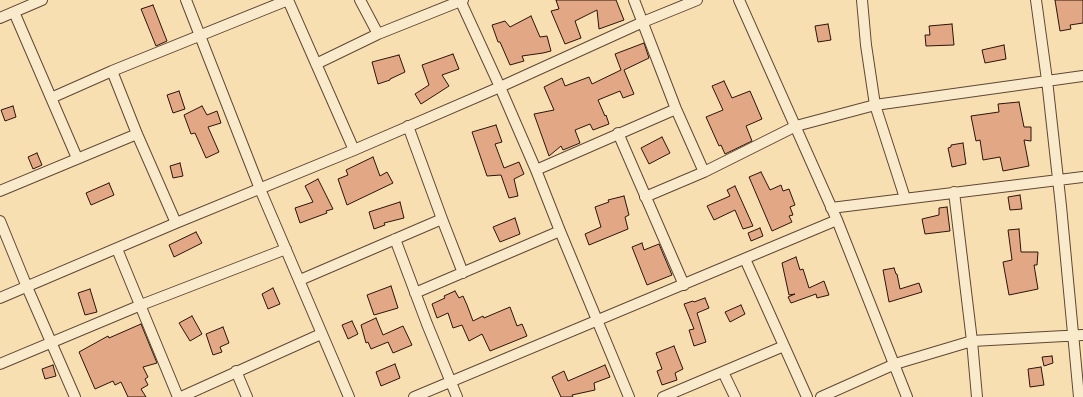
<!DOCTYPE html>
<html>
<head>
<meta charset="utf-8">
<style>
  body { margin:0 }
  canvas { display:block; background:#f8dfb1 }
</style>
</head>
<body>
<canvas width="1083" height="397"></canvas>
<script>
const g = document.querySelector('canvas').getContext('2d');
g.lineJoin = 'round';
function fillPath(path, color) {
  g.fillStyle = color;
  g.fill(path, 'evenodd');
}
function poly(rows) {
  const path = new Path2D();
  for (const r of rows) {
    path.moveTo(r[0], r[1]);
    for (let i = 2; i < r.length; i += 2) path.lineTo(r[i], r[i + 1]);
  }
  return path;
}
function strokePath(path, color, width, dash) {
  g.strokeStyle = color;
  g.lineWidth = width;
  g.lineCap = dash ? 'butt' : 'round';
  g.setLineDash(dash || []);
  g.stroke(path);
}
const building = poly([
  [556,0,616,0,624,20,599,29,597,10,575,21,581,38,565,44,551,11,559,9,556,0],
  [1055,0,1083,0,1083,23,1070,25,1071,29,1060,31,1055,0],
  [153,5,167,41,156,46,141,9,153,5],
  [531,16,540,37,547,36,551,51,543,53,522,56,524,61,510,65,500,42,498,42,492,25,505,21,510,27,531,16],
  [828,24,831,40,818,42,815,26,828,24],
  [952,24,954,45,926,46,925,35,930,35,929,26,952,24],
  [644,43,649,58,624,70,634,94,623,98,620,91,598,100,605,116,606,115,609,124,593,130,590,124,575,130,580,143,563,150,561,146,549,156,534,114,554,110,544,87,562,78,565,86,589,77,592,84,621,70,615,54,644,43],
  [1004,45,1006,59,985,63,982,50,1004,45],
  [453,54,459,69,442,75,449,86,421,104,415,94,429,85,422,65,453,54],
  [399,55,405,72,390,79,390,80,378,84,372,62,399,55],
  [724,81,732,98,750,91,762,119,746,126,752,141,725,154,721,145,719,146,706,117,723,110,712,86,724,81],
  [179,91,185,109,173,113,167,95,179,91],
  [1019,102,1024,127,1031,127,1031,141,1024,140,1029,166,1003,171,1000,157,983,160,980,140,976,141,971,116,999,112,998,104,1019,102],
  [13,106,16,117,5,121,1,110,13,106],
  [202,106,207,115,217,111,221,123,208,127,219,152,206,158,195,133,191,134,184,115,202,106],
  [496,125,502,142,495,144,504,168,519,162,524,174,514,179,518,196,509,198,501,175,487,176,472,132,496,125],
  [662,137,670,153,649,164,641,148,662,137],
  [963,143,966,164,952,167,948,148,951,147,951,145,963,143],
  [37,153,42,165,33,169,28,157,37,153],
  [373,157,380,176,387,172,393,183,347,205,338,179,348,175,346,170,373,157],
  [180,163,183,176,173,178,170,166,180,163],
  [761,172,770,190,781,185,783,191,789,189,795,205,790,207,793,215,789,216,792,222,772,231,749,177,761,172],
  [318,179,333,209,326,211,327,213,300,223,295,208,313,202,305,186,318,179],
  [109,183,114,195,91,205,86,193,109,183],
  [735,186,753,226,743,229,735,210,714,220,707,206,730,196,727,190,735,186],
  [1020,195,1022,209,1010,210,1008,197,1020,195],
  [624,196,629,215,625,217,628,229,589,245,585,234,601,227,595,207,609,202,608,200,624,196],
  [400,202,404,218,384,223,385,225,374,229,369,212,400,202],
  [947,207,950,231,925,234,922,219,939,215,939,208,947,207],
  [515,218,520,234,500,242,493,227,515,218],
  [760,228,763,236,751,241,748,233,760,228],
  [1019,229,1021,252,1038,252,1037,265,1034,265,1038,289,1009,295,1003,262,1012,260,1008,230,1019,229],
  [196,232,202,243,174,257,169,245,196,232],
  [642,243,644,250,659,244,672,275,647,285,632,247,642,243],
  [796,257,800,270,803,269,809,288,824,281,829,295,817,298,816,294,791,303,788,297,795,294,789,295,782,263,796,257],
  [894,268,896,274,897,274,900,289,919,283,922,292,889,302,883,270,894,268],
  [391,286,398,308,374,315,367,295,391,286],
  [273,288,280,304,268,309,262,294,273,288],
  [90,289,97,312,85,315,78,293,90,289],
  [455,291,459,298,463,296,467,305,473,321,483,316,484,318,510,307,517,326,522,324,527,336,490,351,482,334,469,341,462,325,453,328,448,313,437,318,432,304,445,298,444,296,455,291],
  [705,298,709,308,697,313,706,342,694,346,689,330,694,329,684,304,693,301,694,302,705,298],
  [741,305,745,314,730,322,725,312,741,305],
  [192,316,202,334,190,341,179,323,192,316],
  [376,318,383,335,403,326,412,345,393,353,388,342,371,349,368,342,366,343,361,325,376,318],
  [352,321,358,334,348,339,342,325,352,321],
  [141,324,157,363,143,367,148,377,145,379,148,385,141,389,146,397,128,397,121,382,115,385,113,381,95,389,79,352,108,336,109,338,141,324],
  [223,327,229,343,220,347,222,352,213,355,206,334,223,327],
  [674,346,683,369,675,373,677,380,662,385,657,371,662,369,656,353,674,346],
  [1052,356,1053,363,1044,366,1042,357,1052,356],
  [395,364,400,378,381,386,376,372,395,364],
  [53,365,56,376,45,379,42,369,53,365],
  [605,365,610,377,594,383,595,390,572,395,573,397,561,397,552,377,564,371,568,381,605,365],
  [1041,367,1044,385,1030,387,1028,369,1041,367]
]);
const minor = poly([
  [186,0,260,189,349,397],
  [288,0,354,150],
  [360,0,378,34],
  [460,0,500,87,536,170,560,231,629,397],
  [634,0,676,109,704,172],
  [739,0,837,220,907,397],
  [862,0,866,45,875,105,905,198],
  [1036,0,1047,80,1061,206,1079,397],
  [14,12,77,158],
  [0,18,42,0],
  [316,64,378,34,463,0],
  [112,71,137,134,176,223],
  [51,98,112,71,288,0],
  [408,126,442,219,463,273],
  [618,133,684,285],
  [536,170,676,109],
  [0,191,137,134],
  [954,192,972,341,977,397],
  [645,197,704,172,796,126,875,105,1083,76],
  [831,208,1083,177],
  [0,221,27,287,75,397],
  [395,239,427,324,457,397],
  [117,249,178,397],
  [745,259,807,397],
  [300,280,442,219],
  [415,293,560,231],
  [0,298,176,223,354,150,500,87,643,22,697,0],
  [0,364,141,305,286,249],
  [236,371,247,397],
  [723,372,735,397],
  [181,397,321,334],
  [414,397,837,220],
  [663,397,784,346],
  [821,397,895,364,972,341,1083,335]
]);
fillPath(building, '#e2a784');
strokePath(building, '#2c140a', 1);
strokePath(minor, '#5f4734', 12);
strokePath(minor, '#faeacc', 10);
</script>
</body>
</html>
